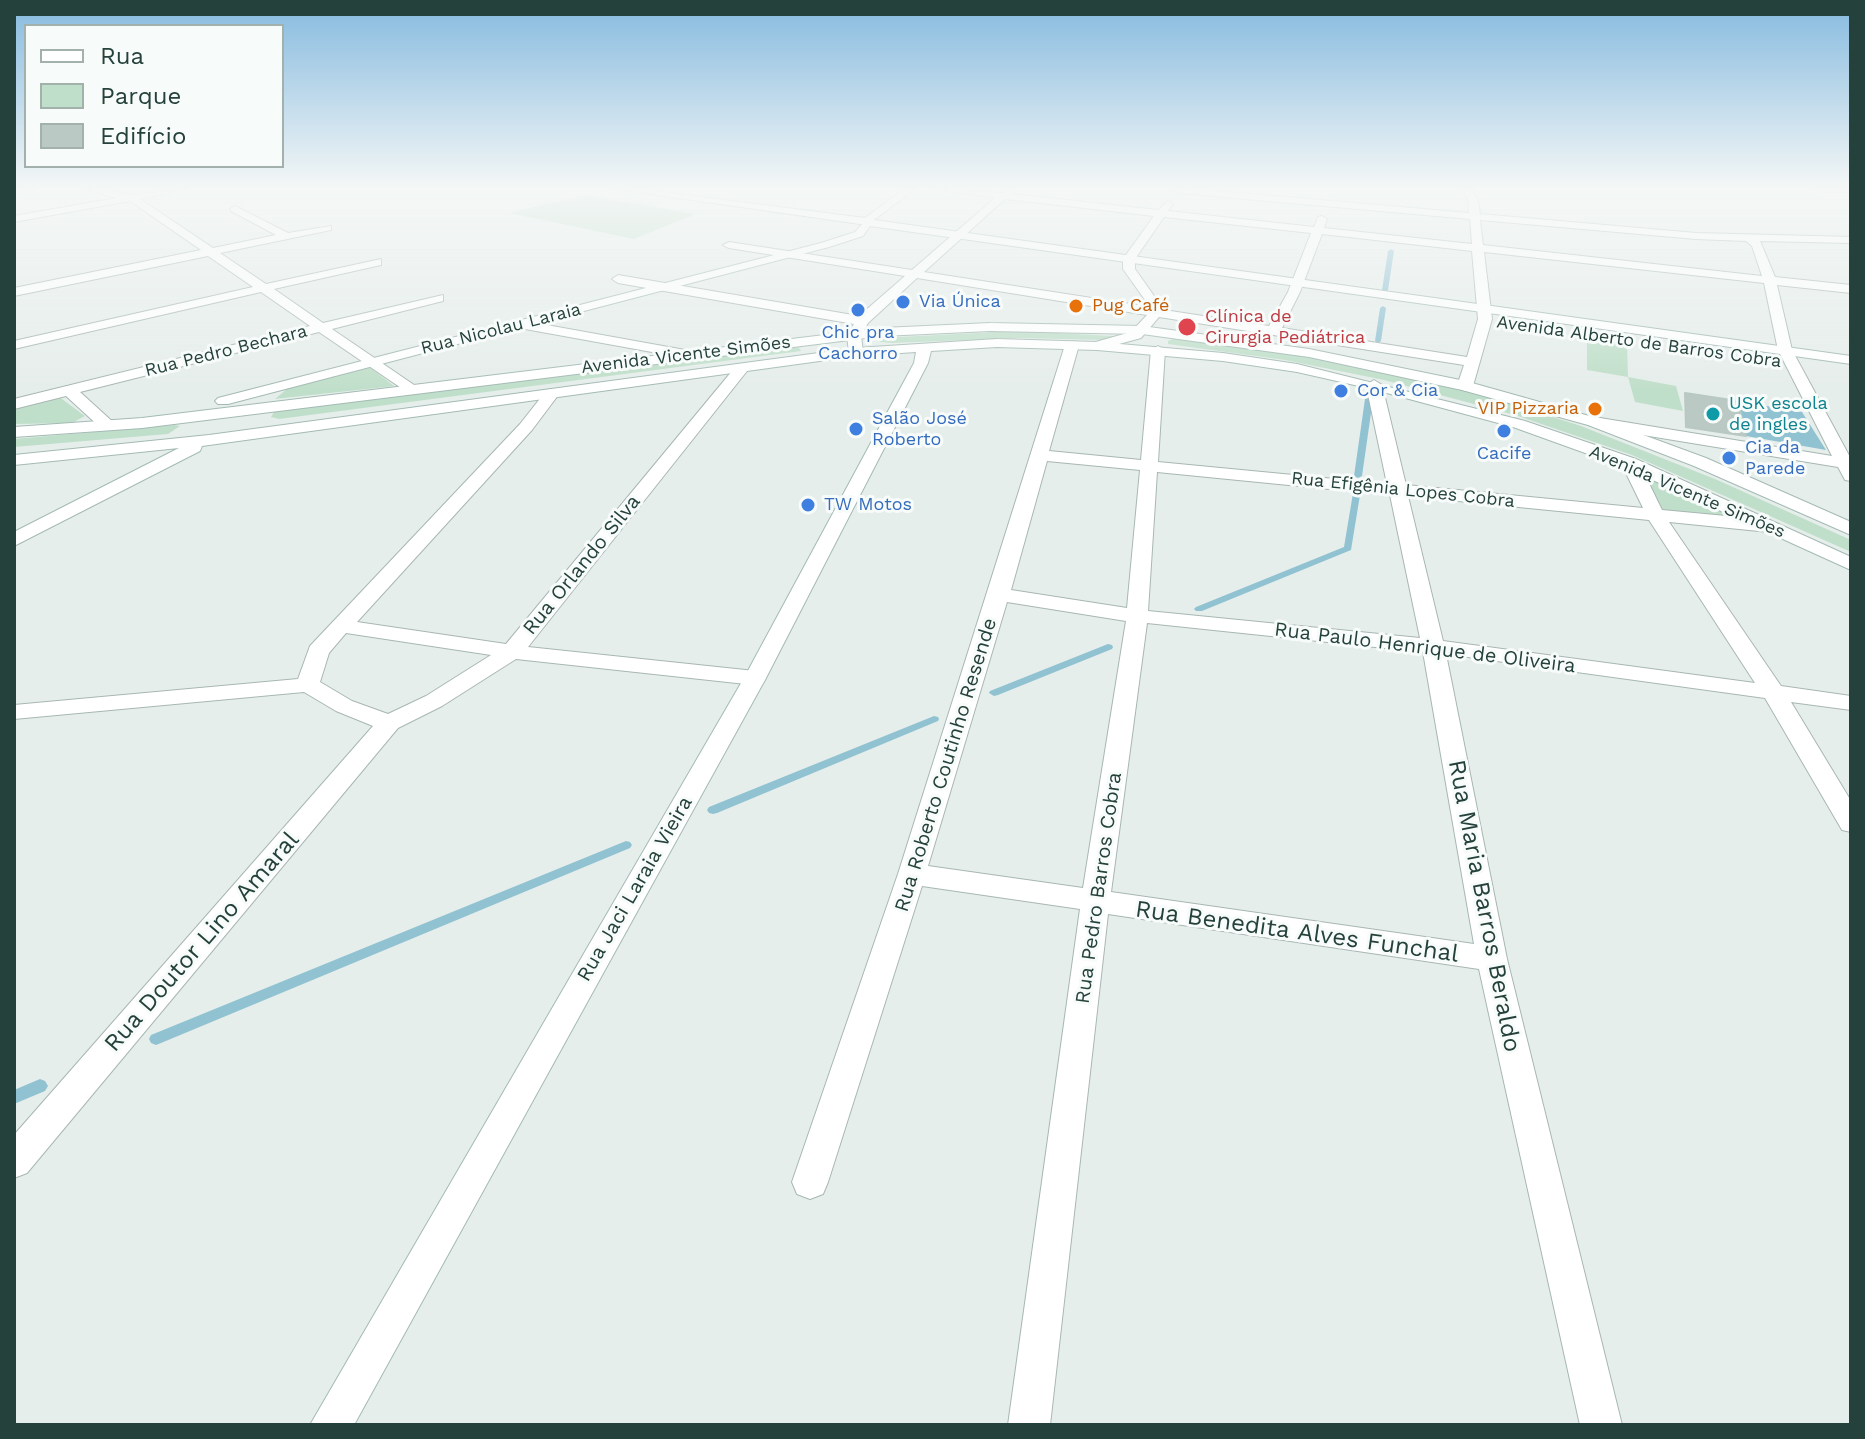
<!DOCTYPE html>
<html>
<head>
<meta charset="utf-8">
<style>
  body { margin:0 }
  #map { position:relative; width:1865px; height:1439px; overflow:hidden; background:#e6eeeb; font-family:"Work Sans",sans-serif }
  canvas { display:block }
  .frame { position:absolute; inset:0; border:16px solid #25413b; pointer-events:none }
  .legend { position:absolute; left:24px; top:24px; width:260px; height:144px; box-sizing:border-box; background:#f7fbf9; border:2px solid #a3b1ad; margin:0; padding:10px 14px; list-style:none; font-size:24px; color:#25413b }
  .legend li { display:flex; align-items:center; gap:16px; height:40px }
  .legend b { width:40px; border:2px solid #a3b1ad }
</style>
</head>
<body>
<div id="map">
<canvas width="1865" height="1439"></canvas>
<div class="frame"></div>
<ul class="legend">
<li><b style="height:10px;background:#fff"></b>Rua</li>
<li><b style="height:22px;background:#c0dfca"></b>Parque</li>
<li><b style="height:22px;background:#bbc9c5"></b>Edifício</li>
</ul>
</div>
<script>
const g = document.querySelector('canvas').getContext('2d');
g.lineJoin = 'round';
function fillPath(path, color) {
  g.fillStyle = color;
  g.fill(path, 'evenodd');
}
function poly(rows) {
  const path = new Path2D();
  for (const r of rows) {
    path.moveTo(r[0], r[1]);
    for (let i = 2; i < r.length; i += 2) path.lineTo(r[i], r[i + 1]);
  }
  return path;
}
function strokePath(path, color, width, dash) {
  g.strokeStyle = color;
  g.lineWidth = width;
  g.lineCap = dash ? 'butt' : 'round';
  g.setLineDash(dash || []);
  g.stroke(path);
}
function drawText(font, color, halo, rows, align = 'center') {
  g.font = font + ' "Work Sans",sans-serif';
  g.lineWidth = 6;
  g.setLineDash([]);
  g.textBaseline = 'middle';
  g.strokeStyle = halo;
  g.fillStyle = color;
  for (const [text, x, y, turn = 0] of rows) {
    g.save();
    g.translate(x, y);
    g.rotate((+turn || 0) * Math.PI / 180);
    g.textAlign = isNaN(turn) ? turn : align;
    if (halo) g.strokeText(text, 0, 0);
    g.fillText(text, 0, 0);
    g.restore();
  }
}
const green = poly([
  [586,195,696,214,634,239,509,213],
  [1017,331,1114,336,1114,339,1105,340,1019,338,892,343,880,342,878,338],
  [1587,337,1627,345,1628,377,1676,386,1683,411,1635,402,1628,377,1587,370],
  [1173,339,1292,353,1418,378,1525,408,1581,426,1715,479,1851,540,1851,552,1632,455,1515,415,1384,380,1285,360,1168,344,1168,341],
  [789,347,799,348,801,351,279,419,271,417,274,412,283,410],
  [368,366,394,386,275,399,288,388],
  [58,396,85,416,72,423,14,424,14,407],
  [174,425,180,426,168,434,14,447,14,439],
  [1645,476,1737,519,1659,513]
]);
const water = poly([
  [1738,401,1802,412,1826,450,1746,436]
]);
const stream = poly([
  [1391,249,1394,251,1388,290,1385,292,1382,290,1388,251,1391,249],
  [1383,306,1386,308,1381,341,1378,343,1375,341,1380,308,1383,306],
  [1370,390,1374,392,1362,476,1358,478,1354,476,1366,392,1370,390],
  [1353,493,1359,493,1360,495,1351,550,1202,611,1196,611,1194,609,1196,607,1344,547,1353,493],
  [1108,644,1112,645,1113,647,1112,649,998,695,994,696,989,693,990,691,1108,644],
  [934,716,938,717,939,719,938,721,717,813,713,814,709,813,707,810,709,807,934,716],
  [626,841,630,842,632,845,630,848,161,1043,156,1045,151,1043,149,1039,151,1035,626,841],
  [40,1079,45,1081,48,1086,45,1091,14,1104,14,1090,40,1079]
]);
const building = poly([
  [1685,393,1738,401,1746,436,1686,427,1685,393]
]);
const street = poly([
  [14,189,33,189,14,194,14,189],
  [82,189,100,189,133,195,186,189,140,199,213,248,276,235,231,211,230,209,235,206,288,233,331,226,331,230,220,253,266,284,381,259,381,265,274,289,323,323,443,295,443,301,332,329,420,389,417,392,407,392,319,332,80,392,114,423,114,429,102,429,66,396,14,409,14,399,310,326,261,292,14,349,14,341,253,287,208,256,14,296,14,288,201,250,130,201,14,222,14,216,117,198,82,189],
  [615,189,639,189,865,218,904,189,915,189,867,225,615,189],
  [933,189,1001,193,1011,189,1014,191,1012,194,1158,210,1168,201,1173,204,1168,211,1314,227,1318,217,1322,216,1327,219,1324,228,1472,244,1470,219,1178,193,1173,190,1195,189,1469,213,1468,199,1461,189,1471,189,1478,199,1480,214,1696,233,1851,237,1851,243,1760,241,1775,277,1851,285,1851,293,1777,285,1792,350,1851,459,1851,481,1845,480,1838,467,1594,427,1586,422,1594,417,1832,456,1778,350,1764,283,1484,252,1492,319,1473,386,1465,391,1457,386,1464,365,1159,317,1141,338,1097,350,1090,346,1092,343,1131,332,1147,315,917,278,868,323,861,336,863,352,856,356,849,352,847,336,854,324,618,283,612,279,618,275,859,316,905,276,729,248,723,245,729,242,912,270,995,198,933,189],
  [1005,199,1154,216,1123,259,1123,269,1150,307,924,272,1005,199],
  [1164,217,1311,233,1288,292,1269,326,1164,310,1135,269,1135,259,1164,217],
  [1480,220,1696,239,1746,241,1752,246,1762,276,1483,245,1480,220],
  [1322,234,1472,251,1478,319,1467,357,1282,328,1300,292,1322,234],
  [519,320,685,350,692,354,685,358,514,327,514,321,519,320],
  [1072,341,1079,345,1049,451,1141,460,1151,350,1158,346,1165,350,1158,462,1387,484,1366,385,1374,380,1382,385,1406,485,1643,508,1621,463,1630,458,1639,463,1662,510,1769,520,1778,526,1769,532,1669,522,1781,686,1851,696,1851,710,1791,702,1851,801,1851,832,1842,830,1765,698,1446,654,1507,959,1622,1425,1580,1425,1479,969,1108,914,1050,1425,1008,1425,1080,909,922,886,828,1182,823,1194,810,1199,797,1194,792,1182,898,874,1065,345,1072,341],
  [1047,461,1140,470,1127,608,1011,590,1047,461],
  [1157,472,1390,495,1420,638,1148,611,1157,472],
  [1408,496,1649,520,1755,683,1443,641,1408,496],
  [1007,602,1126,621,1083,888,928,866,1007,602],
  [1147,623,1423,652,1474,944,1111,892,1147,623],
  [742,364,749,368,747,371,528,647,755,671,763,673,766,678,763,683,755,685,516,659,442,706,398,728,27,1173,14,1178,14,1135,373,726,336,711,304,692,14,719,14,705,298,679,310,646,520,424,546,391,551,389,559,394,532,430,357,622,506,644,737,365,742,364],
  [346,633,491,655,426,696,388,714,352,701,320,682,329,653,346,633]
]);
const secondary = poly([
  [1816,189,1851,189,1851,192,1821,192,1816,189],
  [867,219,1851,356,1851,364,870,226,863,236,829,247,228,404,218,404,215,401,218,398,821,243,855,232,867,219],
  [990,323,1142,326,1309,349,1465,381,1600,419,1706,458,1851,522,1851,535,1694,466,1588,425,1462,390,1309,357,1142,334,990,331,882,336,142,428,14,437,14,427,142,418,882,328,990,323],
  [997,339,1097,342,1223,353,1297,364,1525,421,1636,459,1851,557,1851,570,1624,467,1513,427,1372,389,1297,372,1223,361,1097,350,997,347,931,351,928,363,766,678,354,1425,310,1425,744,678,914,363,916,352,856,356,202,446,200,451,14,546,14,532,179,448,14,465,14,455,209,435,856,348,997,339]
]);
const markers = [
  [903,302,8,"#3f7fe0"],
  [1076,306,8,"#e8710a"],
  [858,310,8,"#3f7fe0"],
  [1187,327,10,"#e0444e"],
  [1341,391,8,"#3f7fe0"],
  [1595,409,8,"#e8710a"],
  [1713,414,8,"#0f9aa8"],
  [856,429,8,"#3f7fe0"],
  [1504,431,8,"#3f7fe0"],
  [1729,458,8,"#3f7fe0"],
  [808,505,8,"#3f7fe0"]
];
const farShopnames = [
  ["Via Única",919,302],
  ["Chic pra",858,333,"center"],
  ["Cachorro",858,354,"center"],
  ["Cor & Cia",1357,391],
  ["Salão José",872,419],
  ["Roberto",872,440],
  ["Cia da",1745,448],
  ["Parede",1745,469],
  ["Cacife",1504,454,"center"],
  ["TW Motos",824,505]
];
const farFoodnames = [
  ["Pug Café",1092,306],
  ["VIP Pizzaria",1579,409,"right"]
];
const farHealthnames = [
  ["Clínica de",1205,317],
  ["Cirurgia Pediátrica",1205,338]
];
const farStreetnames = [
  ["Rua Nicolau Laraia",501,329,-14],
  ["Avenida Alberto de Barros Cobra",1639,342,8],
  ["Rua Pedro Bechara",226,351,-14],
  ["Avenida Vicente Simões",686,355,-7],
  ["Rua Efigênia Lopes Cobra",1403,490,6],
  ["Avenida Vicente Simões",1687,492,23]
];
const farCulturenames = [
  ["USK escola",1729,404],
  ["de ingles",1729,425]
];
const streetNames = [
  ["Rua Orlando Silva",582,565,-51],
  ["Rua Paulo Henrique de Oliveira",1425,648,7],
  ["Rua Roberto Coutinho Resende",946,765,-73],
  ["Rua Pedro Barros Cobra",1099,888,-82],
  ["Rua Jaci Laraia Vieira",635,889,-60]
];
const nearStreetnames = [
  ["Rua Maria Barros Beraldo",1484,906,79],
  ["Rua Benedita Alves Funchal",1297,932,8],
  ["Rua Doutor Lino Amaral",202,942,-49]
];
fillPath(green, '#c0dfca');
fillPath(water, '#90c2d2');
fillPath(stream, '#90c2d2');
fillPath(building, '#bbc9c5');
strokePath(building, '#b8c8c3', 2);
strokePath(street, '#a8b7b3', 2);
strokePath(secondary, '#a4bab4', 2);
fillPath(street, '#fff');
fillPath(secondary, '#fff');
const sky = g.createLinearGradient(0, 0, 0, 390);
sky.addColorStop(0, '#85badf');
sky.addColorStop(0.48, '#f4f7f6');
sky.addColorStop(1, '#f4f7f600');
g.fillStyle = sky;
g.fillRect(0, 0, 1865, 390);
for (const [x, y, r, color] of markers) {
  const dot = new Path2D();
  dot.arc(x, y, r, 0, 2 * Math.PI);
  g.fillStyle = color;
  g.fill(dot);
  strokePath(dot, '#f7fbf9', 3);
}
drawText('18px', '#366cbe', '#f7fbf9', farShopnames, 'left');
drawText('18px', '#c56008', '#f7fbf9', farFoodnames, 'left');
drawText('18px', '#be3a42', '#f7fbf9', farHealthnames, 'left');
drawText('18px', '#25413b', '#f7fbf9', farStreetnames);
drawText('18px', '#0d838f', '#f7fbf9', farCulturenames, 'left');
drawText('20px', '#25413b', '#f7fbf9', streetNames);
drawText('24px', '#25413b', '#f7fbf9', nearStreetnames);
</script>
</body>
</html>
